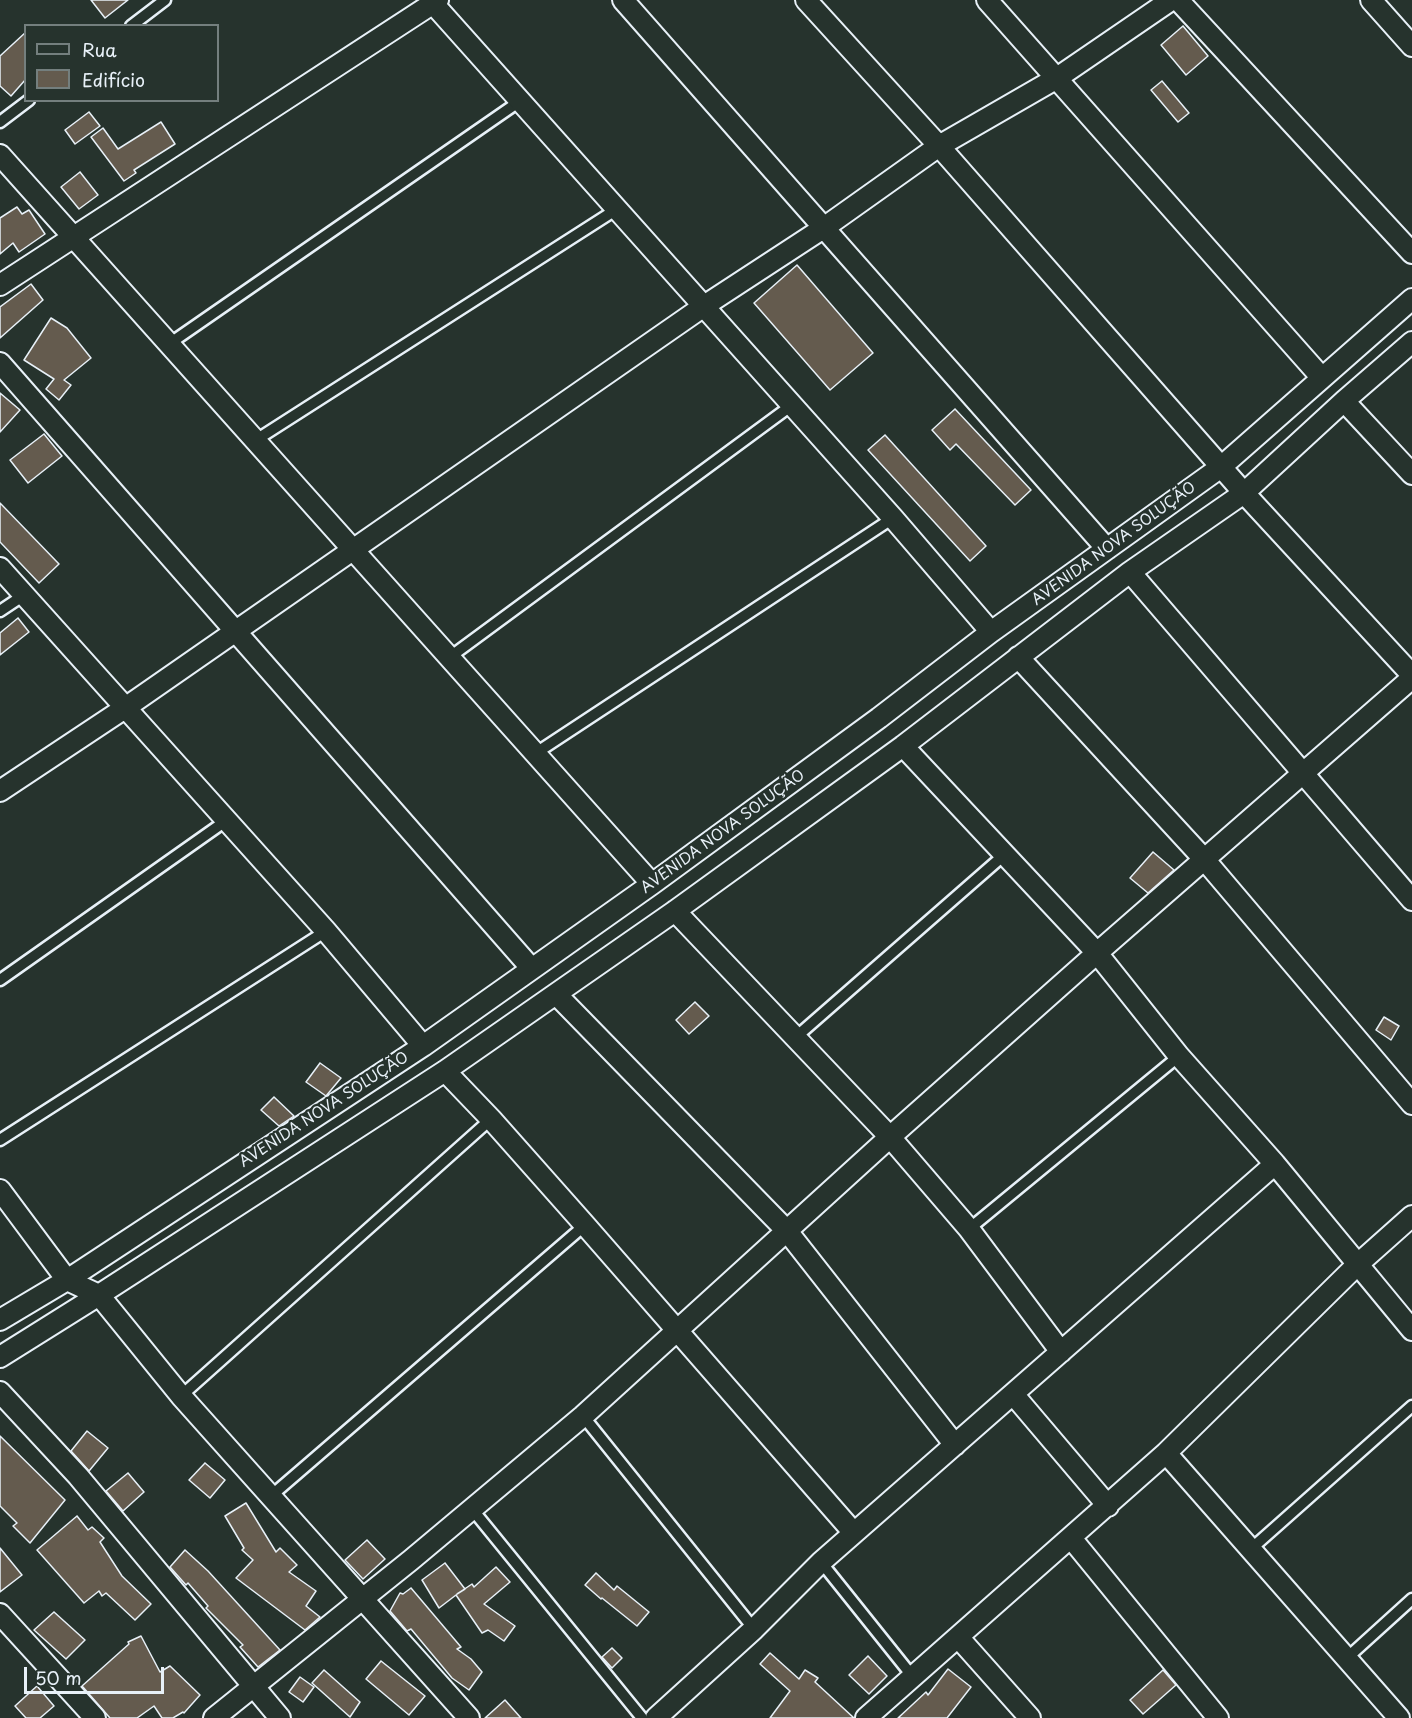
<!DOCTYPE html>
<html>
<head>
<meta charset="utf-8">
<style>
  body { margin:0 }
  #map { position:relative; width:1412px; height:1718px; overflow:hidden; background:#26332d; font-family:"Playpen Sans",sans-serif }
  canvas { display:block }
  .legend { position:absolute; left:24px; top:24px; width:195px; height:78px; box-sizing:border-box; background:#26332d; border:2px solid #747f7e; margin:0; padding:8px 10px; list-style:none; font-size:18px; color:#e8f1f8 }
  .legend li { display:flex; align-items:center; gap:12px; height:30px }
  .legend b { width:30px; border:2px solid #747f7e }
  .scale { position:absolute; left:24px; top:1667px; width:140px; height:27px; box-sizing:border-box; border:3px solid #e8f1f8; border-top:0; padding-left:8px; font-size:18px; line-height:21px; white-space:nowrap; color:#e8f1f8; -webkit-text-stroke:4px #26332d; paint-order:stroke }
</style>
</head>
<body>
<div id="map">
<canvas width="1412" height="1718"></canvas>
<ul class="legend">
<li><b style="height:8px;background:#26332d"></b>Rua</li>
<li><b style="height:16px;background:#645b4e"></b>Edifício</li>
</ul>
<div class="scale">50 m</div>
</div>
<script>
const g = document.querySelector('canvas').getContext('2d');
g.lineJoin = 'round';
function fillPath(path, color) {
  g.fillStyle = color;
  g.fill(path, 'evenodd');
}
function poly(rows) {
  const path = new Path2D();
  for (const r of rows) {
    path.moveTo(r[0], r[1]);
    for (let i = 2; i < r.length; i += 2) path.lineTo(r[i], r[i + 1]);
  }
  return path;
}
function strokePath(path, color, width, dash) {
  g.strokeStyle = color;
  g.lineWidth = width;
  g.lineCap = dash ? 'butt' : 'round';
  g.setLineDash(dash || []);
  g.stroke(path);
}
function drawText(font, color, halo, rows, align = 'center') {
  g.font = font + ' "Playpen Sans",sans-serif';
  g.lineWidth = 4.5;
  g.setLineDash([]);
  g.textBaseline = 'middle';
  g.strokeStyle = halo;
  g.fillStyle = color;
  for (const [text, x, y, turn = 0] of rows) {
    g.save();
    g.translate(x, y);
    g.rotate((+turn || 0) * Math.PI / 180);
    g.textAlign = isNaN(turn) ? turn : align;
    if (halo) g.strokeText(text, 0, 0);
    g.fillText(text, 0, 0);
    g.restore();
  }
}
const building = poly([
  [91,0,128,0,105,18,91,0],
  [1183,26,1208,56,1186,75,1161,45,1183,26],
  [26,32,26,79,11,96,0,86,0,56,26,32],
  [1162,81,1189,113,1178,122,1151,90,1162,81],
  [89,112,100,126,75,144,65,130,89,112],
  [161,122,175,144,134,170,136,173,124,181,91,137,103,128,118,149,161,122],
  [80,172,98,195,79,209,61,187,80,172],
  [17,207,22,214,29,210,45,234,19,252,13,243,0,254,0,218,17,207],
  [797,265,873,353,830,390,754,303,797,265],
  [31,284,43,300,0,338,0,307,31,284],
  [51,318,67,328,91,358,64,380,71,385,59,400,46,389,54,379,24,360,51,318],
  [0,393,20,410,0,432,0,393],
  [955,409,1031,490,1015,505,956,444,950,450,932,430,955,409],
  [44,434,62,456,28,483,10,460,44,434],
  [885,435,986,546,970,561,868,450,885,435],
  [0,503,59,564,39,583,0,542,0,503],
  [18,618,29,632,0,655,0,633,18,618],
  [1153,852,1174,870,1148,893,1130,878,1153,852],
  [695,1002,709,1016,689,1034,676,1020,695,1002],
  [1384,1017,1399,1026,1391,1040,1376,1030,1384,1017],
  [320,1063,341,1078,326,1096,306,1082,320,1063],
  [274,1097,294,1116,279,1126,261,1110,274,1097],
  [87,1431,108,1448,89,1471,71,1451,87,1431],
  [0,1436,65,1500,30,1543,13,1526,17,1523,0,1506,0,1436],
  [205,1463,225,1480,210,1498,189,1480,205,1463],
  [128,1473,144,1492,123,1511,106,1491,128,1473],
  [246,1503,276,1552,280,1548,297,1565,289,1572,316,1591,306,1606,320,1617,305,1630,236,1578,253,1560,242,1550,244,1548,225,1516,246,1503],
  [77,1516,88,1530,92,1527,104,1538,100,1542,122,1576,151,1604,135,1620,106,1593,102,1596,99,1591,84,1603,37,1550,77,1516],
  [367,1540,385,1559,363,1579,345,1560,367,1540],
  [0,1548,22,1575,0,1592,0,1548],
  [185,1550,208,1571,280,1650,258,1667,240,1647,243,1645,206,1608,208,1606,188,1583,186,1585,170,1567,185,1550],
  [445,1563,465,1589,457,1594,472,1584,474,1587,496,1567,510,1582,484,1604,515,1626,504,1641,488,1630,482,1633,456,1595,439,1608,422,1580,445,1563],
  [596,1573,614,1590,617,1586,649,1612,637,1626,602,1598,601,1599,585,1585,596,1573],
  [411,1588,461,1647,457,1649,471,1659,482,1672,469,1690,452,1678,411,1629,407,1631,390,1611,400,1593,403,1594,411,1588],
  [54,1612,85,1640,66,1659,34,1630,54,1612],
  [141,1636,160,1672,170,1666,200,1695,184,1713,183,1712,173,1718,162,1718,154,1706,137,1718,110,1718,82,1686,129,1644,128,1642,141,1636],
  [612,1648,622,1658,612,1668,602,1657,612,1648],
  [770,1653,799,1679,805,1670,818,1678,815,1682,854,1718,770,1718,790,1691,760,1664,770,1653],
  [868,1656,887,1676,869,1694,849,1675,868,1656],
  [381,1661,425,1696,409,1715,366,1679,381,1661],
  [948,1669,971,1687,947,1718,898,1718,926,1692,928,1695,948,1669],
  [324,1670,360,1702,350,1717,312,1683,324,1670],
  [1163,1670,1176,1685,1143,1714,1130,1700,1163,1670],
  [300,1677,314,1687,303,1702,289,1692,300,1677],
  [37,1686,54,1706,40,1718,26,1718,15,1706,37,1686],
  [505,1700,521,1718,485,1718,505,1700]
]);
const service = poly([
  [131,26,165,0],
  [0,122,29,100],
  [169,344,520,101],
  [256,440,617,209],
  [0,611,24,595],
  [450,657,792,405],
  [536,753,893,518],
  [0,980,227,820],
  [796,1037,1004,855],
  [0,1140,326,931],
  [969,1229,1179,1056],
  [181,1396,491,1119],
  [583,1416,754,1629],
  [271,1496,585,1225],
  [472,1509,642,1718],
  [1251,1549,1412,1406],
  [821,1562,913,1677],
  [1347,1658,1412,1599]
]);
const minor = poly([
  [430,0,893,518,991,632],
  [623,0,1107,549],
  [806,0,939,146,1244,493,1412,675],
  [987,0,1322,378],
  [1178,0,1412,253],
  [1371,0,1412,46],
  [0,155,652,884],
  [0,285,438,0],
  [0,363,532,969],
  [1344,401,1412,474],
  [0,568,326,931,423,1046],
  [1130,572,1412,900],
  [1018,657,1204,859,1412,1104],
  [903,746,1097,953,1179,1056,1275,1164,1412,1330],
  [0,791,125,708,704,306,825,227,939,146,1057,78,1171,0],
  [675,911,890,1137,969,1229,1061,1352],
  [556,994,787,1231,955,1445],
  [445,1071,491,1119,585,1225,854,1533],
  [0,1190,67,1280,99,1295,181,1396,469,1718],
  [0,1320,67,1280,423,1046,652,884,879,718,991,632,1221,467,1412,299],
  [0,1357,99,1295,445,1071,675,911,903,746,1130,572,1244,493,1344,401,1412,342],
  [0,1392,78,1476,280,1718],
  [1013,1394,1108,1506],
  [1166,1453,1399,1718],
  [1071,1538,1218,1718],
  [0,1614,95,1718],
  [958,1637,1030,1718],
  [214,1718,411,1560,583,1416,890,1137,1097,953,1412,678],
  [656,1718,754,1629,821,1562,1275,1164],
  [866,1718,1166,1453,1357,1265,1412,1216]
]);
const streetNames = [
  ["AVENIDA NOVA SOLUÇÃO",1114,544,-36],
  ["AVENIDA NOVA SOLUÇÃO",723,832,-36],
  ["AVENIDA NOVA SOLUÇÃO",324,1110,-33]
];
fillPath(building, '#645b4e');
strokePath(building, '#e8f1f8', 1.5);
strokePath(service, '#e8f1f8', 15);
strokePath(minor, '#e8f1f8', 24);
strokePath(service, '#26332d', 10);
strokePath(minor, '#26332d', 20);
drawText('15px', '#e8f1f8', '#26332d', streetNames);
</script>
</body>
</html>
